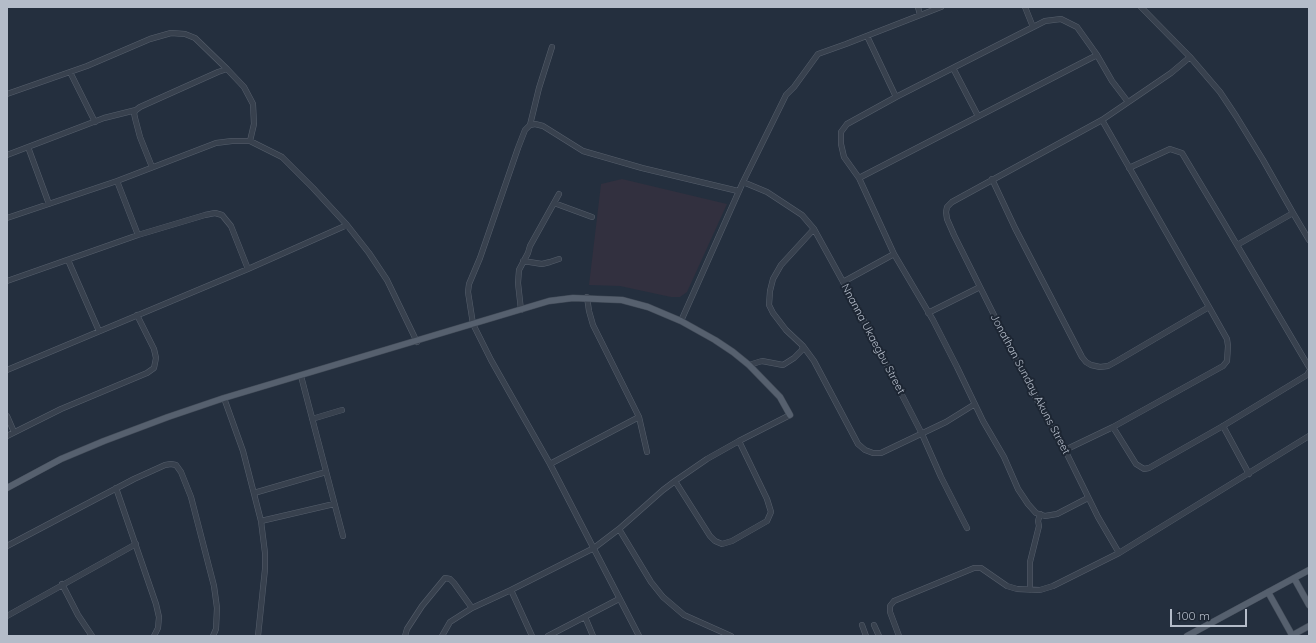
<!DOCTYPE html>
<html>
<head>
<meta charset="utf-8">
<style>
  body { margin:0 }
  #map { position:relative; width:1316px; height:643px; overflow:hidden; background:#242f3e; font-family:Quicksand,sans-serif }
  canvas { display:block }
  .frame { position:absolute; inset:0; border:8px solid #b4bcc9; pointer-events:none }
  .scale { position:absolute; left:1170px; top:609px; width:77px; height:18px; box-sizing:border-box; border:2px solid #b4bcc9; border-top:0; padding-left:5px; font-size:12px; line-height:14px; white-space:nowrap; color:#b4bcc9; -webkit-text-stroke:3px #1d2633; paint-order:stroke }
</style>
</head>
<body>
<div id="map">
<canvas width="1316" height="643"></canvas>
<div class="frame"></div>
<div class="scale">100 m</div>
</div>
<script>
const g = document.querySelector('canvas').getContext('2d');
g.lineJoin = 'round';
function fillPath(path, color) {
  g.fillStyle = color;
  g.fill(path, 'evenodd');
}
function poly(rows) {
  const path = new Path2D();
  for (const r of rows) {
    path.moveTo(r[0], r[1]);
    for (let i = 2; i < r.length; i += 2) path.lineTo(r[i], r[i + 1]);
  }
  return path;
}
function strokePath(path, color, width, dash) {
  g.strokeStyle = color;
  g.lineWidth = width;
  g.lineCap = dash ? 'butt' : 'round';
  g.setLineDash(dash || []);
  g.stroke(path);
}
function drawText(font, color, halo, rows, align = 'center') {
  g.font = font + ' Quicksand,sans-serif';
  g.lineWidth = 4;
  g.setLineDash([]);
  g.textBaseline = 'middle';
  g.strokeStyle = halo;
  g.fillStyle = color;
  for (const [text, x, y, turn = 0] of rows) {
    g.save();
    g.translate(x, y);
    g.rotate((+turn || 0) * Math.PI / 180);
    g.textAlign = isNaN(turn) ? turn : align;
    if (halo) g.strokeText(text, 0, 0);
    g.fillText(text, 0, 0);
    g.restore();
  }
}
const medical = poly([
  [622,179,727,204,687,292,680,297,671,297,620,286,589,285,601,184]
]);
const minor = poly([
  [918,7,920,15],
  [1025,7,1033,27],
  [867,36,896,97],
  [1190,57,1220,92,1236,116,1263,160,1293,213,1237,245],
  [953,68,978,116],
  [70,72,95,122],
  [7,94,87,66,150,39,171,33,185,34,195,38,227,69],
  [1102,120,1209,307,1227,339,1228,346,1227,361,1223,366,1113,427],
  [530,125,539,88,552,47],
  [28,147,49,204],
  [7,155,104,118,136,110],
  [152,167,140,137,135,118,134,113,136,110,140,107,218,72,227,69,244,87,253,104,254,124,250,141],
  [1129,168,1170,149,1182,153,1224,223,1309,367],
  [859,178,1097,55],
  [992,179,1015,228,1082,357,1086,362,1091,365,1100,367,1108,366,1117,361,1209,307],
  [117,181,138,235],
  [743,182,767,192,802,215,814,229,858,309,922,434,941,477,967,528],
  [554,203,592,217],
  [1293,213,1309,240],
  [7,218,117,181,216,143,232,141,250,141,282,157,313,188,347,225,369,253,387,280,417,342],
  [68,260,99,331],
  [523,261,542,264,550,262,559,259],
  [7,281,138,235,205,215,215,213,222,215,231,226,248,269],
  [843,282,894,254],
  [587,297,589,311,593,325,639,417,647,452],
  [521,310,518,283,519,270,528,253,530,246,559,194],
  [928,313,980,287],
  [681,321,743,182,786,95,794,87,818,54,846,44,941,7],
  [803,346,814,361,858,444,865,450,873,453,881,453,946,422,975,404],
  [749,365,762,361,783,365,794,358,802,350,803,346,786,330,773,313,769,305,770,291,773,279,781,265,814,229],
  [7,370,248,269,347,225],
  [301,376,343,536],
  [224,398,243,451,261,521,265,553,265,569,258,636],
  [7,416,14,432],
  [312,419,342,410],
  [1223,426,1249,474],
  [7,436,61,409,147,373,154,368,156,358,154,349,137,315],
  [1065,450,1113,427,1136,464,1144,469,1149,468,1223,426,1307,375,1309,372],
  [550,464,639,417],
  [675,481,710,536,715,541,722,544,732,541,767,521,771,512,767,499,739,441],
  [116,488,156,604,159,617,158,628,154,636],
  [254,493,326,472],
  [1088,498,1057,514,1045,516,1036,513,1028,504,1018,489,1004,457,983,421,957,367,933,320,894,254,859,178,844,157,841,144,841,132,847,124,896,97,1045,21,1061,19,1077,27,1097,55,1112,81,1128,102],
  [261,521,334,504],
  [619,529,651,582,663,597,684,615,731,636],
  [7,546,134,479,165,465,171,464,176,465,181,472,191,497,214,586,217,608,216,629,213,636],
  [1119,553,1098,517,1065,450,1032,391,954,235,947,219,946,212,947,207,952,202,1102,120,1171,73,1190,57,1141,7],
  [62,584,78,615,92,636],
  [511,590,532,636],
  [1030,590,1030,562,1039,526,1038,521,1040,514],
  [7,616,136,544],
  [585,617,593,636],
  [862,625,866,636],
  [874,625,879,636],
  [405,636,407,629,422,606,445,578,450,579,454,583,472,608],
  [442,636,450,622,472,608,511,590,594,548,619,529,663,490,675,481,707,459,739,441,790,415],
  [548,636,619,599],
  [639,636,550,464,491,360,473,324,468,292,469,284,480,258,518,148,525,130,530,125,535,124,543,126,583,151,642,168,738,191],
  [899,636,890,612,890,606,894,601,974,568,981,568,1007,586,1017,589,1040,590,1053,586,1119,553,1309,436]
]);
const major = poly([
  [7,488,61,459,104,441,168,417,224,398,549,301,573,298,622,300,648,307,681,321,715,340,733,352,749,365,780,397,790,415],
  [1294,578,1309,605],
  [1268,592,1292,635],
  [1187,636,1309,570],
  [1291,636,1309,626]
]);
const streetNames = [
  ["Nnanna Ukaegbu Street",873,339,62],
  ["Jonathan Sunday Akuns Street",1030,384,62]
];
fillPath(medical, '#32303f');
strokePath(minor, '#565f6c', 6);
strokePath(major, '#414a57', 7);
strokePath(minor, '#38414e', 5);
strokePath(major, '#56606e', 6);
drawText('11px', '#b4bcc9', '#1d2633', streetNames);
</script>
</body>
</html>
